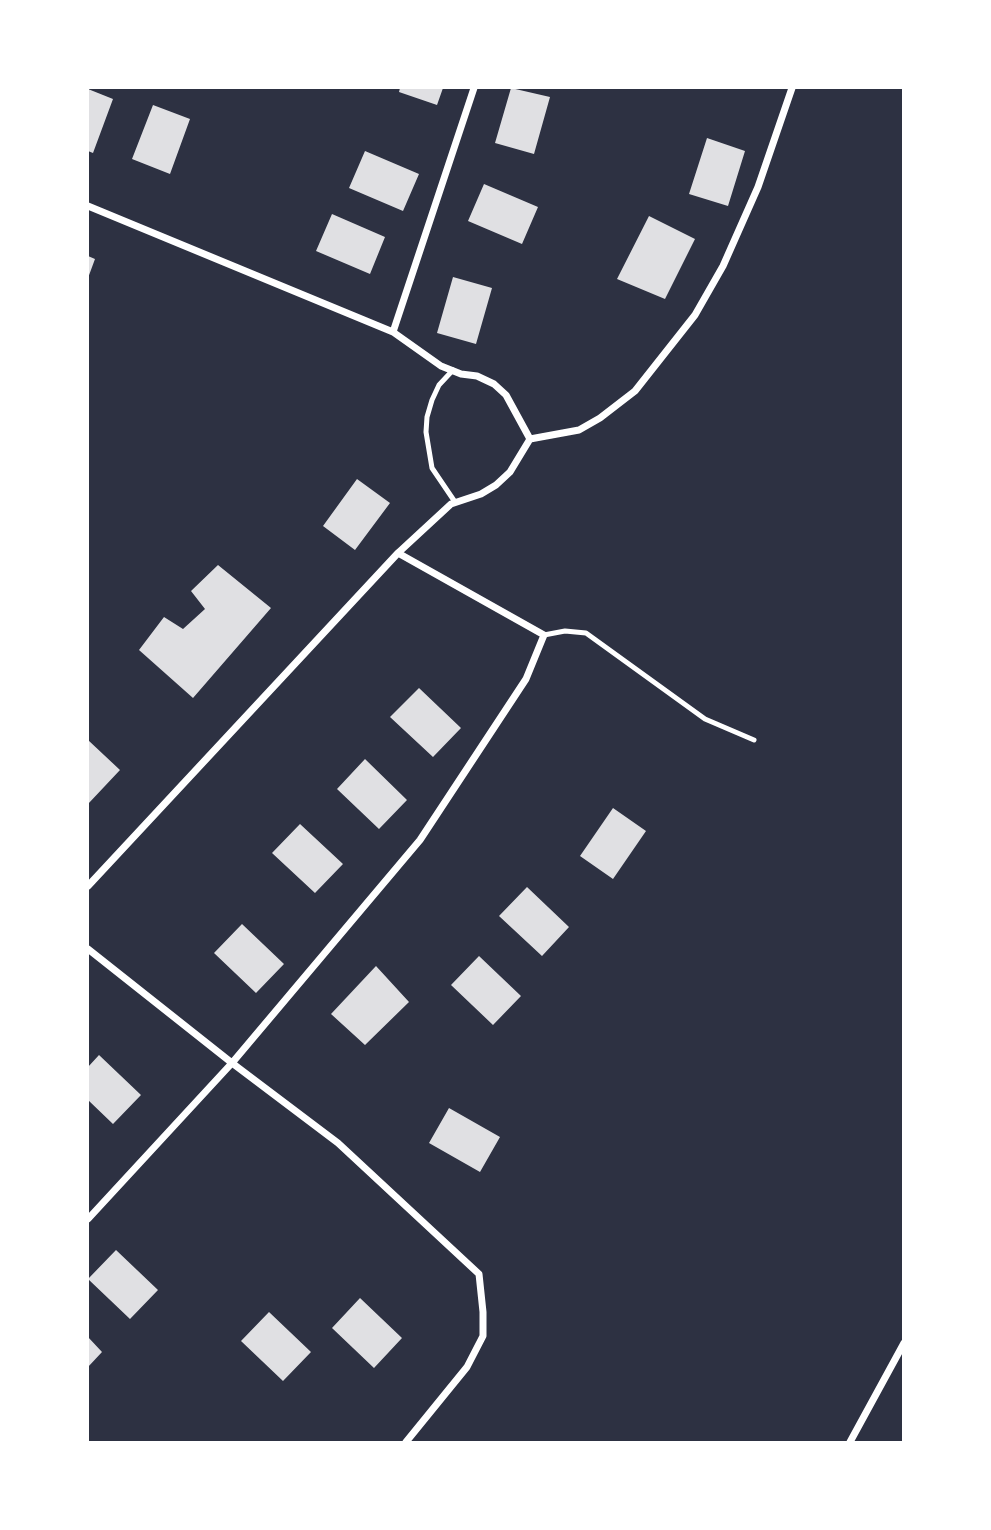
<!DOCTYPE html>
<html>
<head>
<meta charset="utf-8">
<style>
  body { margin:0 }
  #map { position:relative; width:991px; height:1530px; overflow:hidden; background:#2d3142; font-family:"Open Sans",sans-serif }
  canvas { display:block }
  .frame { position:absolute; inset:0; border:89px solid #fff; pointer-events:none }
</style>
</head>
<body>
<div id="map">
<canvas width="991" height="1530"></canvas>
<div class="frame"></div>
</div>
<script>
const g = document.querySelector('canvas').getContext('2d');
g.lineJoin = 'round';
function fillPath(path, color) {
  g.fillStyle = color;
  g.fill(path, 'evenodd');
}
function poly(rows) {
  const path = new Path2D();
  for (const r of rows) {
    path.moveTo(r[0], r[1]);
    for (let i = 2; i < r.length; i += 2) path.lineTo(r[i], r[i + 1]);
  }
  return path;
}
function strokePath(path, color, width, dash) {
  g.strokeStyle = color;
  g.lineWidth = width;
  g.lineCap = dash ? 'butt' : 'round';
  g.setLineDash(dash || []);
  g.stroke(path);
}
const building = poly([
  [400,88,443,88,437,105,399,92],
  [511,88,550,97,534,154,495,143],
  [88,89,113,99,93,153,88,151],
  [153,105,190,119,170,174,132,159],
  [707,138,745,151,728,206,689,194],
  [365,151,419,174,403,211,349,188],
  [484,184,538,207,522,244,468,221],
  [332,214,385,237,370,274,316,251],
  [649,216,695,239,665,299,617,279],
  [88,256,95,259,88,278],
  [453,277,492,288,476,344,437,333],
  [357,479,390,503,355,550,323,526],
  [218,565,271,608,193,698,139,650,164,617,183,629,205,609,191,591],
  [419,688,461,728,433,757,390,717],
  [88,740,120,770,88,804],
  [365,759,407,800,379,829,337,789],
  [613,808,646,831,613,879,580,856],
  [300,824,343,864,315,893,272,853],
  [527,887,569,927,542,956,499,916],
  [242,924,284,964,256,993,214,953],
  [479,956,521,996,493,1025,451,985],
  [376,966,409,1002,365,1045,331,1014],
  [99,1055,141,1095,113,1124,88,1100,88,1067],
  [449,1108,500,1137,480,1172,429,1143],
  [116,1250,158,1290,130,1319,88,1279],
  [360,1298,402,1338,374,1368,332,1328],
  [269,1312,311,1352,283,1381,241,1341],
  [88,1337,102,1352,88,1367]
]);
const service = poly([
  [453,370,439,385,432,400,427,417,426,432,432,468,455,502],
  [544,635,565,631,586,633,705,719,754,740]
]);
const minor = poly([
  [88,206,393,332,441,366,461,374,477,376,494,384,506,395,530,439],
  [393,332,474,88],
  [530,439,579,430,600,418,635,391,695,315,723,266,758,187,792,88],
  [88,886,398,553,451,504,481,494,496,485,510,472,530,439],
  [88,949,232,1063,338,1143,479,1274,483,1312,483,1336,467,1367,406,1442],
  [88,1219,232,1063,420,840,526,679,544,635,398,553],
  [850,1442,904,1343]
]);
fillPath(building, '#e0e0e3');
strokePath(service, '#fff', 5);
strokePath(minor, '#fff', 7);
</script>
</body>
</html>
